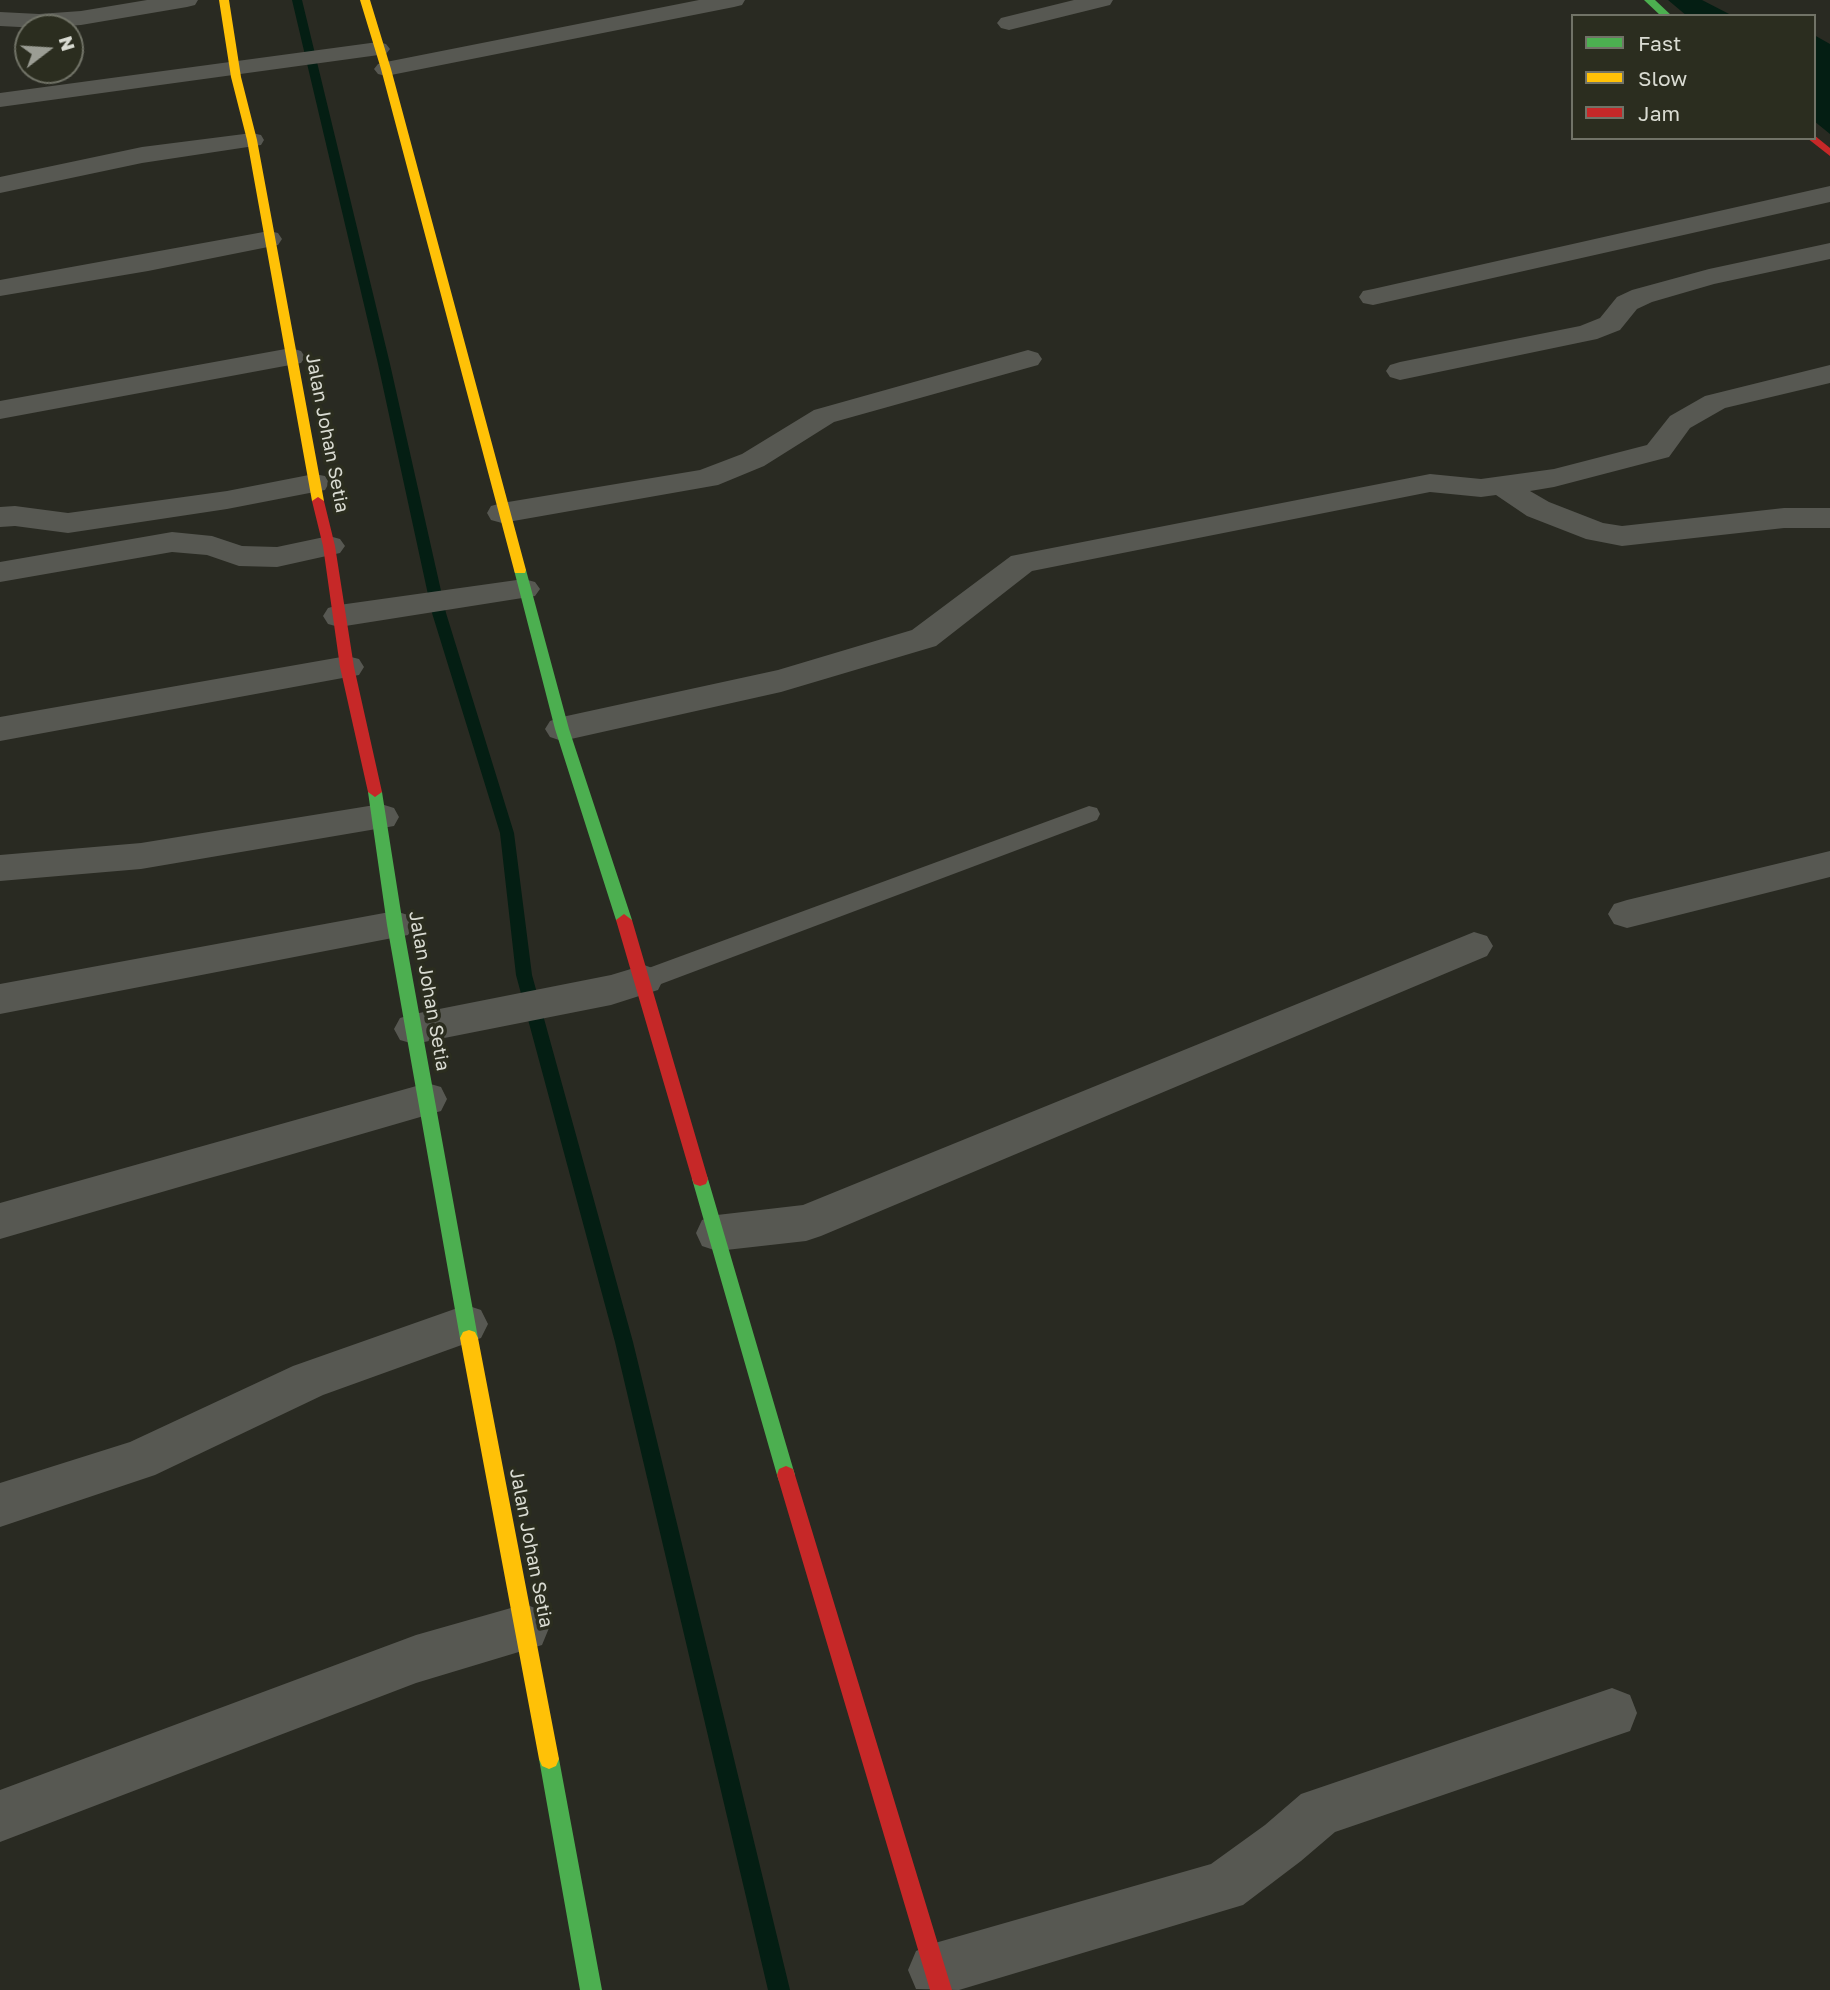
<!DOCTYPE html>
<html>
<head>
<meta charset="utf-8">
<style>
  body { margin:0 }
  #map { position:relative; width:1830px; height:1990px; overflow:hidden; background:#292a22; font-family:"Golos Text",sans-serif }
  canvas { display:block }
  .legend { position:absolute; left:1571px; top:14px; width:245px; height:126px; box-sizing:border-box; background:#2b2d1f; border:2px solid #717367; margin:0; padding:9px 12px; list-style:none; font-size:21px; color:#d9dbd2 }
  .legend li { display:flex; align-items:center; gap:14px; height:35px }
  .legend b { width:35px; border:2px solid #717367 }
  .north { position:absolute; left:14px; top:14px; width:70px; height:70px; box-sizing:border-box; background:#2b2d1f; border:2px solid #717367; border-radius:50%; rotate:73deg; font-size:19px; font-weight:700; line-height:28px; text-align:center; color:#d9dbd2 }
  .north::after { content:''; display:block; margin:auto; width:24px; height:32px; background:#9b9d94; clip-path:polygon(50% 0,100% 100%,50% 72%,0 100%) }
</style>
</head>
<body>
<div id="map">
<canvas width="1830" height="1990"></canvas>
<ul class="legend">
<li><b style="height:9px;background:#4caf50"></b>Fast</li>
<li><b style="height:9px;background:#ffc107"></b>Slow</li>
<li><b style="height:9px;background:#c62828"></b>Jam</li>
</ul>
<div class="north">N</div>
</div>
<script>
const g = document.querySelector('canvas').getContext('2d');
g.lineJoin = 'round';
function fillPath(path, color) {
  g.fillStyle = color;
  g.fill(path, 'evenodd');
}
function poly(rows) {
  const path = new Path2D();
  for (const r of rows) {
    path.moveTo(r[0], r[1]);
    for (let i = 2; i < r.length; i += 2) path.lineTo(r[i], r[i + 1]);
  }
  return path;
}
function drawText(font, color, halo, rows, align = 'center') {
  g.font = font + ' "Golos Text",sans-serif';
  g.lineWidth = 7;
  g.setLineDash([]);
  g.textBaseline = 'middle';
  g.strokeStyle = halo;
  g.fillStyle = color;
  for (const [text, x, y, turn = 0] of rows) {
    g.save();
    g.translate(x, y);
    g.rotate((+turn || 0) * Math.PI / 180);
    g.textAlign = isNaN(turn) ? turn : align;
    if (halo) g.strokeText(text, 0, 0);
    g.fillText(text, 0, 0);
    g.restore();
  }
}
const water = poly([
  [1668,0,1702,0,1733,16,1687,16],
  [1814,35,1830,44,1830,134,1814,121]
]);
const stream = poly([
  [292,0,302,0,390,364,446,613,514,833,532,975,633,1342,790,1990,768,1990,615,1342,516,975,500,833,432,613,378,364,292,0]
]);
const lane = poly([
  [1089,806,1097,808,1100,814,1097,820,653,987,644,989,635,987,632,980,635,973,1089,806]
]);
const street = poly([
  [147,0,198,0,195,5,187,7,81,25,39,28,0,26,0,12,39,14,81,11,147,0],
  [699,0,745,0,742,5,734,7,386,76,378,74,374,69,378,64,386,62,699,0],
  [1074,0,1113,0,1110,5,1009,30,1001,28,997,23,1001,18,1074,0],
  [378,42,386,44,390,49,386,54,0,107,0,93,378,42],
  [252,133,261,135,264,140,261,145,142,163,0,193,0,177,142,147,252,133],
  [1830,186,1830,202,1373,305,1363,303,1359,297,1363,291,1373,289,1830,186],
  [269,231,278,233,282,239,278,245,148,271,0,296,0,280,269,231],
  [1830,243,1830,259,1714,284,1652,302,1637,309,1620,330,1597,339,1400,380,1390,377,1386,371,1390,365,1400,362,1580,326,1600,318,1617,297,1632,290,1709,269,1830,243],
  [291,348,301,351,305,357,301,363,0,419,0,401,291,348],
  [1028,350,1038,353,1042,359,1038,365,834,422,764,466,718,485,502,523,491,520,487,513,491,506,502,503,700,470,742,454,814,410,1028,350],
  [1830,365,1830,383,1725,408,1690,428,1669,457,1554,487,1530,491,1549,502,1603,523,1622,526,1784,508,1830,508,1830,528,1784,528,1622,546,1586,539,1527,516,1496,495,1481,497,1430,492,1032,571,936,646,781,692,562,741,550,737,545,729,550,721,562,717,778,670,912,630,1011,556,1430,474,1481,479,1554,469,1647,445,1670,416,1705,396,1830,365],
  [314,474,325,476,329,483,325,490,227,509,68,533,15,526,0,527,0,507,15,506,68,513,227,491,314,474],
  [172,532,212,536,242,546,277,547,329,536,340,539,345,546,340,553,277,567,239,566,207,555,172,552,0,582,0,562,172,532],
  [524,579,535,582,540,589,535,596,339,627,328,624,323,616,328,608,339,605,524,579],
  [347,656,359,659,364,667,359,675,0,741,0,717,347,656],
  [381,804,394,808,399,817,394,826,141,869,0,881,0,855,141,843,381,804],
  [1830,851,1830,877,1627,928,1614,924,1608,914,1614,904,1627,900,1830,851],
  [395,911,408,915,414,925,408,935,0,1014,0,984,395,911],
  [1474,932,1487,936,1493,946,1487,956,821,1236,806,1241,717,1251,702,1246,696,1233,702,1220,717,1215,803,1205,1474,932],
  [644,965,658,970,663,980,658,990,611,1005,414,1044,400,1040,394,1029,400,1018,414,1014,611,975,644,965],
  [427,1083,441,1087,447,1099,441,1111,0,1239,0,1203,427,1083],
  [466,1305,481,1310,488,1324,481,1338,323,1395,155,1475,0,1527,0,1483,130,1442,293,1366,466,1305],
  [525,1604,542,1611,549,1628,542,1645,416,1683,0,1842,0,1790,416,1635,525,1604],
  [1612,1688,1630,1695,1637,1713,1630,1731,1335,1832,1301,1861,1243,1905,959,1990,916,1989,908,1970,916,1951,935,1943,1211,1864,1265,1825,1301,1794,1612,1688]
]);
const fast = poly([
  [1644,0,1655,0,1672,16,1661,16,1644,0],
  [520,566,526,570,569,729,632,920,624,926,616,920,555,729,514,570,520,566],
  [375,787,382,792,403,925,478,1338,475,1344,469,1346,463,1344,460,1338,387,925,368,792,375,787],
  [700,1172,706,1174,708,1179,795,1475,793,1481,786,1484,779,1481,777,1475,692,1179,694,1174,700,1172],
  [549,1749,556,1752,559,1759,602,1990,580,1990,539,1759,542,1752,549,1749]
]);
const slow = poly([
  [219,0,229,0,241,77,257,140,324,501,318,505,312,501,247,140,231,77,219,0],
  [360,0,370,0,391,69,526,570,525,573,515,573,514,570,381,69,360,0],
  [469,1330,475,1332,478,1338,559,1759,556,1766,549,1769,542,1766,539,1759,460,1338,463,1332,469,1330]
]);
const jam = poly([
  [1814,135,1830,148,1830,156,1807,138,1814,138,1814,135],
  [318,497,324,501,335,546,354,667,382,792,375,797,368,792,340,667,323,546,312,501,318,497],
  [624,914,632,920,708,1179,706,1184,700,1186,694,1184,692,1179,616,920,624,914],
  [786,1466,793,1469,795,1475,952,1990,930,1990,777,1475,779,1469,786,1466]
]);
const streetNames = [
  ["Jalan Johan Setia",327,433,79],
  ["Jalan Johan Setia",429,991,80],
  ["Jalan Johan Setia",531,1548,79]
];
fillPath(water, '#041e13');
fillPath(stream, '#041e13');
fillPath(lane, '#575852');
fillPath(street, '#575852');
fillPath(fast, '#4caf50');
fillPath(slow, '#ffc107');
fillPath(jam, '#c62828');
drawText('19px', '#d9dbd2', '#2b2d1f', streetNames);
</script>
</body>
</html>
